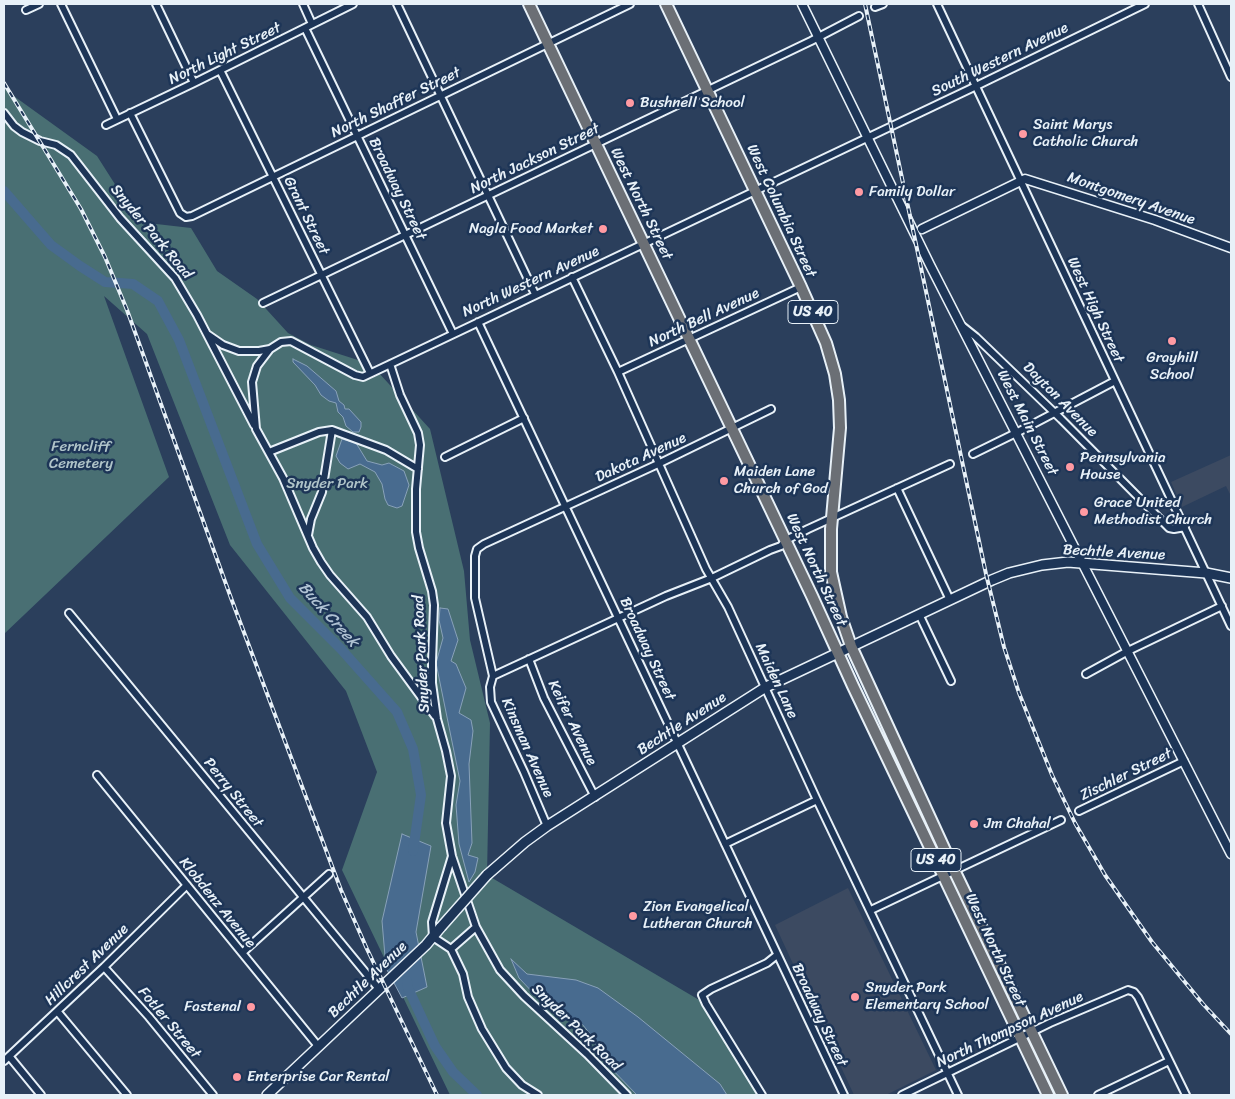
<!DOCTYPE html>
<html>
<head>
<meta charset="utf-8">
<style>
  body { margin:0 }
  #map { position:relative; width:1235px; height:1099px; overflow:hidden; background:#2b3f5c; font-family:Sriracha,sans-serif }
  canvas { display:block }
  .frame { position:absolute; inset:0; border:5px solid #e8f1f8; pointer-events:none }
</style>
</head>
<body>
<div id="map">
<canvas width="1235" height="1099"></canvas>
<div class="frame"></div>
</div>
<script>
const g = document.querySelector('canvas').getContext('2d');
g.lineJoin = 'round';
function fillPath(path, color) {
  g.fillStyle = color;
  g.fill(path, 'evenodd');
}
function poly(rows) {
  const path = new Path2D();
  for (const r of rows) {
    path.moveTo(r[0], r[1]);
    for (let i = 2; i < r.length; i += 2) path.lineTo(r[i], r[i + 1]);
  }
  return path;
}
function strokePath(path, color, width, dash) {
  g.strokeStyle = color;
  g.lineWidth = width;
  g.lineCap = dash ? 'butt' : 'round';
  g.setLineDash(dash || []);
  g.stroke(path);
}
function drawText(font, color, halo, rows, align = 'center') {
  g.font = font + ' Sriracha,sans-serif';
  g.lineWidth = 5;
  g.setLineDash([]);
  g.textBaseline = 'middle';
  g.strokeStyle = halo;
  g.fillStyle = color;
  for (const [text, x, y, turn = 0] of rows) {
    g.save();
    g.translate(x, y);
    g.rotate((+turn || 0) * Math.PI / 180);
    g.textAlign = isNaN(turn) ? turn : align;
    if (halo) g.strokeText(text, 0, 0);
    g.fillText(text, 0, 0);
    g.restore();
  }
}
const built = poly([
  [1231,455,1231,496,1226,486,1182,507,1171,482],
  [848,888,936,1070,886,1095,854,1095,775,925]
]);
const green = poly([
  [4,83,11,94,97,156,139,222,191,228,217,271,257,299,288,333,311,345,361,361,378,372,430,429,464,571,470,640,490,723,487,875,706,1004,762,1095,450,1095,342,870,377,772,346,691,230,545,147,334,104,296,169,477,4,634]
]);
const water = poly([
  [293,359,307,366,336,391,339,401,344,405,345,409,349,409,361,422,361,427,359,432,353,432,346,426,343,417,338,412,336,403,329,401,321,395,315,385,293,362,293,359],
  [342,439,356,443,367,461,382,465,389,463,404,471,409,485,402,506,397,508,388,505,385,499,382,484,375,472,360,464,348,469,340,463,336,456,342,439],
  [440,608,448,609,458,640,451,661,456,664,466,688,459,713,471,720,473,731,469,764,472,843,468,855,478,858,475,872,469,882,459,844,456,805,460,781,436,663,443,638,439,620,440,608],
  [402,834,431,846,416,932,427,987,402,998,386,968,382,921,402,834],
  [511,959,527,974,576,980,598,988,638,1017,720,1084,727,1095,637,1095,603,1060,591,1035,582,1024,538,998,519,978,511,959]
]);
const river = poly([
  [4,191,51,245,80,266,105,282,133,284,158,301,179,340,257,544,290,598,341,649,397,712,413,749,421,795,413,851],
  [407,981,408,988,435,1046,453,1072,477,1095]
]);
const minor = poly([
  [61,4,117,119],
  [156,4,194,83],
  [303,4,312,24],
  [397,4,535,294],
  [937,4,1231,626],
  [1198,4,1231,77],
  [875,7,883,4],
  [26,10,39,4],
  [305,28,453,334],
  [220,70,370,373],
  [4,113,14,126,22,132,40,141,56,145,71,155,120,218,175,278,197,315,254,425],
  [130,113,180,213,186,217,192,216,630,4],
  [106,125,194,83,353,4],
  [572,277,618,372,706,569,728,607,817,800,958,1095],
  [263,303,811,41,859,16],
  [478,322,844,1095],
  [961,325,976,337,1061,419,1169,528,1174,529,1185,527],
  [207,334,223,345,239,351,259,351,270,349,281,342,291,341,355,375,363,377,970,89,1145,4],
  [270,349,257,366,252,382,256,429,283,478,313,548,321,562,330,575,367,617,391,656,435,716],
  [390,364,400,395,418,433,420,445,416,489,416,532,419,548,432,591,434,605,432,662,432,683,437,719,446,751,451,776,446,823,452,856,476,927,500,970,524,996,587,1054,627,1095],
  [618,372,801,287],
  [269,452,319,432,332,430,386,450,418,469],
  [973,454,1016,433,1115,381],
  [445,457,524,418],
  [897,488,950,600],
  [308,535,311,519,322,492,332,430],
  [69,613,379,989],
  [919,614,951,681],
  [529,659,544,698,595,797],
  [1086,674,1128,651,1222,606],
  [493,676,666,596,712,578,770,550,781,546,786,540,808,529,950,464],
  [97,775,318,1046],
  [1079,811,1184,761],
  [547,826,524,772,491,702,490,687,493,676,475,598,475,556,477,549,484,544,658,464,771,409],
  [725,844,817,800],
  [871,910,1061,820],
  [476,927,451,949,463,974,468,997,482,1029,506,1068,522,1085,538,1095],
  [451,949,433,937,432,922,452,856],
  [242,953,329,874],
  [104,967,149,1017,213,1095],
  [57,1011,127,1095],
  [9,1056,41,1095],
  [4,1061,104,967,187,885],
  [762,1095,706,1004,702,995,711,989,767,963,777,955],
  [902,1095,1050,1023,1128,990,1134,992,1138,997,1186,1095],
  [1098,1095,1169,1061]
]);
const tertiary = poly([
  [802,4,930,265,1231,854],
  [922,229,1025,179,1155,220,1231,248]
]);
const secondary = poly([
  [487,875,525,842,547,826,766,687,992,580,1009,573,1042,565,1068,562,1206,573,1231,578],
  [267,1095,426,945,441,927]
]);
const primary = poly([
  [529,4,812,596,853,686,1048,1095],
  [666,4,801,287,826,343,835,374,839,400,840,428,831,529,831,572,841,617,851,646,954,870,1062,1095]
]);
const rail = poly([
  [865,4,986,574,1004,647,1019,693,1052,775,1075,823,1105,875,1152,942,1203,1004,1231,1034],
  [4,83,81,209,105,257,127,310,231,598,341,890,367,949,437,1095]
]);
const secondaryBridge = poly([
  [441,927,487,875]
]);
const markers = [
  [630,103,5,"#ff9aa2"],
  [1023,134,5,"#ff9aa2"],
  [859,192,5,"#ff9aa2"],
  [603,229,5,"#ff9aa2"],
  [1172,341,5,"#ff9aa2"],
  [1070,467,5,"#ff9aa2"],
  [724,481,5,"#ff9aa2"],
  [1084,512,5,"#ff9aa2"],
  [974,824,5,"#ff9aa2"],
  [633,916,5,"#ff9aa2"],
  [855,997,5,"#ff9aa2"],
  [251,1007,5,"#ff9aa2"],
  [237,1077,5,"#ff9aa2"]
];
const shields = [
  [813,312,50],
  [936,860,50]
];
const shieldNames = [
  ["US 40",813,312],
  ["US 40",936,860]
];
const streetNames = [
  ["North Light Street",225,54,-26],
  ["South Western Avenue",1000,60,-26],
  ["North Shaffer Street",396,103,-26],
  ["North Jackson Street",535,159,-26],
  ["Broadway Street",397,189,64],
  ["Montgomery Avenue",1131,199,19],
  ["West North Street",641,204,64],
  ["West Columbia Street",781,211,65],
  ["Grant Street",306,216,64],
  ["Snyder Park Road",151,232,50],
  ["North Western Avenue",531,282,-25],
  ["West High Street",1095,310,65],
  ["North Bell Avenue",704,318,-25],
  ["Dayton Avenue",1060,400,45],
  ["West Main Street",1027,423,63],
  ["Dakota Avenue",641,458,-25],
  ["Bechtle Avenue",1114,553,3],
  ["West North Street",816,570,65],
  ["Broadway Street",647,649,65],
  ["Snyder Park Road",422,654,-93],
  ["Maiden Lane",776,681,65],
  ["Keifer Avenue",572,723,64],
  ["Bechtle Avenue",682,724,-33],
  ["Kinsman Avenue",527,748,66],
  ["Zischler Street",1126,775,-26],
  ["Perry Street",233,793,51],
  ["Klobdenz Avenue",217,903,51],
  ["West North Street",995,950,65],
  ["Hillcrest Avenue",87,965,-44],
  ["Bechtle Avenue",368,980,-44],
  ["Broadway Street",819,1015,65],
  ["Fotler Street",169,1023,50],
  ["Snyder Park Road",576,1028,44],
  ["North Thompson Avenue",1010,1030,-25]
];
const poiNames = [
  ["Bushnell School",640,103],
  ["Saint Marys",1033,125],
  ["Catholic Church",1033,142],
  ["Family Dollar",869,192],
  ["Nagla Food Market",593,229,"right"],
  ["Grayhill",1172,358,"center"],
  ["School",1172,375,"center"],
  ["Pennsylvania",1080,458],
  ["House",1080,475],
  ["Maiden Lane",734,472],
  ["Church of God",734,489],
  ["Grace United",1094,503],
  ["Methodist Church",1094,520],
  ["Jm Chahal",984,824],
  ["Zion Evangelical",643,907],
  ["Lutheran Church",643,924],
  ["Snyder Park",865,988],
  ["Elementary School",865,1005],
  ["Fastenal",241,1007,"right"],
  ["Enterprise Car Rental",247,1077]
];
const parkNames = [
  ["Ferncliff",81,447],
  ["Cemetery",81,464],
  ["Snyder Park",327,484]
];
const waterNames = [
  ["Buck Creek",328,615,48]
];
fillPath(built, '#3c4a61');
fillPath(green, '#496f73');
fillPath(water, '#486b8f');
strokePath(water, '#88a1b9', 1);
strokePath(river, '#486b8f', 10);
strokePath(minor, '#e8f1f8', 10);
strokePath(tertiary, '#e8f1f8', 11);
strokePath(secondary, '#e8f1f8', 12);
strokePath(primary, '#e8f1f8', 14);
strokePath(minor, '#1d3557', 6);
strokePath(tertiary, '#1d3557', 8);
strokePath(secondary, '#1d3557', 9);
strokePath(primary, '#6b6f75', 10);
strokePath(rail, '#e8f1f8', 4);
strokePath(rail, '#1d3557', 2, [5.5]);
strokePath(secondaryBridge, '#e8f1f8', 12, []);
strokePath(secondaryBridge, '#1d3557', 9);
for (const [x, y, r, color] of markers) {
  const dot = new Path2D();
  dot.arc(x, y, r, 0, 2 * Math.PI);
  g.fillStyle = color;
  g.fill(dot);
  strokePath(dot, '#1d3557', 2);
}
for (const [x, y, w] of shields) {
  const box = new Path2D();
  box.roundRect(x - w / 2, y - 11.5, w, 23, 4);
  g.fillStyle = '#1d3557';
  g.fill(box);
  strokePath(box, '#e8f1f8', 1);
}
drawText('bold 14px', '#e8f1f8', null, shieldNames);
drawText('15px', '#e8f1f8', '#1d3557', streetNames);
drawText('15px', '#e8f1f8', '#1d3557', poiNames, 'left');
drawText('15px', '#b0c4c9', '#1d3557', parkNames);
drawText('italic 16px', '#b0c2d3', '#1d3557', waterNames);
</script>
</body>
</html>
